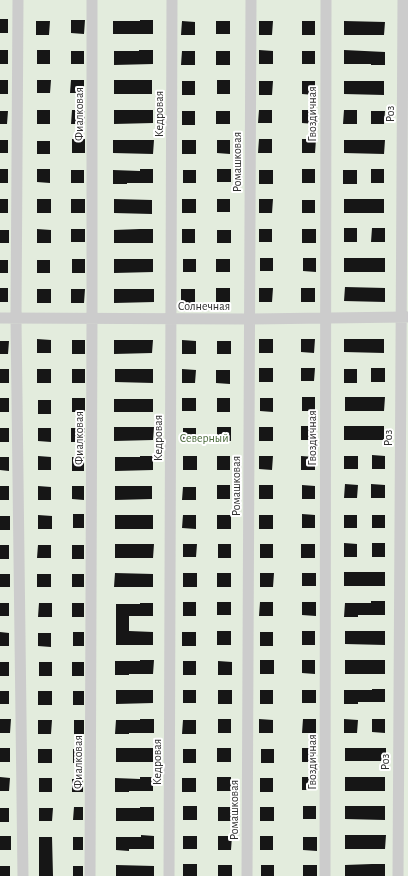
<!DOCTYPE html>
<html>
<head>
<meta charset="utf-8">
<style>
  body { margin:0 }
  canvas { display:block; background:#fff }
</style>
</head>
<body>
<canvas width="408" height="876"></canvas>
<script>
const g = document.querySelector('canvas').getContext('2d');
g.lineJoin = 'round';
function fillPath(path, color) {
  g.fillStyle = color;
  g.fill(path, 'evenodd');
}
function poly(rows) {
  const path = new Path2D();
  for (const r of rows) {
    path.moveTo(r[0], r[1]);
    for (let i = 2; i < r.length; i += 2) path.lineTo(r[i], r[i + 1]);
  }
  return path;
}
function strokePath(path, color, width, dash) {
  g.strokeStyle = color;
  g.lineWidth = width;
  g.lineCap = dash ? 'butt' : 'round';
  g.setLineDash(dash || []);
  g.stroke(path);
}
function drawText(font, color, halo, rows, align = 'center') {
  g.font = font + ' "Alegreya Sans",sans-serif';
  g.lineWidth = 4;
  g.setLineDash([]);
  g.textBaseline = 'middle';
  g.strokeStyle = halo;
  g.fillStyle = color;
  for (const [text, x, y, turn = 0] of rows) {
    g.save();
    g.translate(x, y);
    g.rotate((+turn || 0) * Math.PI / 180);
    g.textAlign = isNaN(turn) ? turn : align;
    if (halo) g.strokeText(text, 0, 0);
    g.fillText(text, 0, 0);
    g.restore();
  }
}
const green = poly([
  [0,0,408,0,408,876,0,876]
]);
const building = poly([
  [0,19,8,19,8,33,0,33],
  [71,20,85,20,84,34,71,33],
  [140,20,153,20,153,34,113,34,113,21,140,21],
  [36,21,50,21,49,35,36,35],
  [182,21,195,22,195,35,181,35],
  [216,21,230,21,230,34,216,34],
  [259,21,273,21,272,35,259,35],
  [302,21,315,21,315,35,302,35],
  [344,21,385,22,384,35,344,35],
  [0,50,8,50,8,64,0,64],
  [37,50,50,50,50,64,37,64],
  [139,50,153,50,153,64,114,65,114,51,139,51],
  [259,50,273,51,273,64,259,64],
  [344,50,385,52,385,65,371,65,371,64,344,64],
  [71,51,84,51,84,64,71,64],
  [182,51,195,51,195,65,181,65],
  [216,51,230,51,230,65,216,65],
  [302,51,315,51,315,64,302,64],
  [0,80,8,80,8,94,0,94],
  [37,80,51,80,50,93,37,93],
  [71,80,84,80,84,93,70,93],
  [114,80,152,80,152,94,114,94],
  [217,80,230,80,230,94,217,94],
  [182,81,195,81,195,95,182,95],
  [259,81,273,81,272,95,259,95],
  [302,81,315,81,315,95,302,94],
  [344,81,384,81,384,95,344,94],
  [37,110,50,110,50,124,37,124],
  [72,110,85,110,85,124,71,124],
  [114,110,153,110,153,123,114,124],
  [259,110,272,110,272,123,258,123],
  [302,110,316,110,316,124,302,123],
  [344,110,357,110,357,124,343,124],
  [0,111,8,111,7,124,0,124],
  [182,111,195,111,195,125,182,125],
  [216,111,230,111,230,124,216,124],
  [371,111,385,111,384,124,371,124],
  [72,139,85,139,85,153,72,153],
  [259,139,272,139,272,153,258,153],
  [302,139,316,139,315,153,302,153],
  [0,140,8,140,8,153,0,153],
  [113,140,154,140,153,154,113,153],
  [182,140,196,140,196,154,182,154],
  [217,140,230,140,230,154,217,153],
  [344,140,385,140,384,154,344,153],
  [37,141,50,141,50,154,37,154],
  [0,169,8,169,8,183,0,183],
  [37,169,50,169,50,183,37,182],
  [140,169,153,169,153,183,127,183,127,184,113,184,113,170,140,171],
  [217,169,231,169,231,182,217,182],
  [302,169,315,169,315,183,302,183],
  [371,169,384,169,384,183,371,183],
  [71,170,84,170,84,183,71,183],
  [183,170,196,170,196,183,183,183],
  [259,170,273,170,273,184,259,184],
  [343,170,357,170,357,184,343,184],
  [0,199,8,199,8,213,0,213],
  [37,199,51,199,51,213,37,213],
  [71,199,85,199,85,213,71,213],
  [114,199,152,200,152,214,114,213],
  [182,199,196,199,196,213,182,213],
  [217,199,230,199,230,212,217,212],
  [259,199,273,199,272,213,259,213],
  [344,199,384,199,384,213,344,213],
  [302,200,315,200,315,213,302,213],
  [344,228,357,228,357,242,344,242],
  [372,228,385,228,385,242,371,242],
  [37,229,51,230,51,243,37,243],
  [71,229,85,229,85,242,71,242],
  [140,229,153,229,153,243,114,243,114,230],
  [182,229,195,229,195,243,182,243],
  [259,229,272,229,272,242,259,242],
  [302,229,316,229,316,243,302,243],
  [0,230,9,230,9,243,0,243],
  [217,230,231,230,231,243,217,243],
  [260,258,273,258,273,271,260,271],
  [303,258,316,258,316,272,303,271],
  [344,258,385,258,385,272,344,272],
  [72,259,85,259,85,273,72,273],
  [114,259,153,259,153,272,114,273],
  [183,259,196,259,196,272,183,272],
  [216,259,230,259,230,272,216,272],
  [0,260,8,260,8,273,0,273],
  [37,260,50,260,50,273,37,273],
  [345,287,385,288,385,302,344,301],
  [0,288,8,288,8,302,0,302],
  [216,288,230,288,230,302,216,302],
  [259,288,273,288,272,302,259,302],
  [301,288,315,288,315,302,301,302],
  [37,289,51,289,51,303,37,303],
  [71,289,85,289,84,303,71,303],
  [114,289,154,289,154,302,114,303],
  [181,289,195,289,195,303,181,303],
  [37,339,51,340,51,353,37,353],
  [259,339,273,339,273,353,259,353],
  [301,339,315,339,314,353,301,352],
  [344,339,384,339,384,353,344,352],
  [72,340,85,340,85,354,72,354],
  [114,340,153,340,152,353,114,354],
  [182,340,196,341,196,354,182,354],
  [0,341,9,341,8,354,0,354],
  [217,341,231,341,231,354,217,354],
  [259,368,273,368,273,382,259,382],
  [301,368,315,368,314,381,301,381],
  [371,368,385,368,385,382,371,382],
  [0,369,9,369,9,383,0,383],
  [37,369,51,369,51,383,37,383],
  [72,369,85,369,85,383,72,383],
  [115,369,153,369,153,383,115,382],
  [182,369,196,370,195,383,182,383],
  [344,369,357,369,357,383,344,383],
  [216,370,230,370,230,384,216,383],
  [302,397,315,397,315,411,302,411],
  [345,397,385,397,384,411,345,411],
  [0,398,9,398,9,412,0,412],
  [72,398,85,398,85,412,72,412],
  [182,398,196,398,196,411,182,411],
  [217,398,230,398,230,412,217,412],
  [260,398,273,398,273,412,260,411],
  [114,399,153,399,153,412,114,412],
  [38,400,51,400,51,414,38,414],
  [301,426,315,426,315,440,301,440],
  [344,426,384,426,384,440,344,440],
  [114,427,154,427,153,440,114,441],
  [217,427,231,427,231,441,217,441],
  [259,427,273,427,273,441,259,441],
  [0,428,9,428,9,442,0,442],
  [38,428,51,428,51,442,38,441],
  [71,428,85,428,85,442,71,442],
  [183,428,196,428,196,442,183,441],
  [372,455,385,456,385,469,372,469],
  [38,456,51,457,51,470,38,470],
  [140,456,153,456,153,470,115,471,115,457,140,457],
  [183,456,197,456,197,470,183,470],
  [217,456,230,456,230,470,217,470],
  [259,456,273,456,272,470,259,469],
  [301,456,315,457,315,470,301,470],
  [344,456,358,456,358,469,344,469],
  [0,457,9,457,9,471,0,470],
  [72,457,84,457,84,471,72,471],
  [345,484,358,485,357,498,344,498],
  [371,484,385,485,385,498,371,498],
  [217,485,230,485,230,499,217,499],
  [259,485,273,485,273,499,259,499],
  [302,485,315,486,315,499,302,499],
  [0,486,9,486,9,500,0,500],
  [38,486,51,487,51,500,38,500],
  [72,486,84,486,84,500,72,499],
  [115,486,152,486,152,499,115,500],
  [183,487,196,487,196,500,182,500],
  [73,514,84,514,84,528,73,528],
  [302,514,315,515,315,528,302,528],
  [38,515,52,516,52,529,38,529],
  [115,515,153,515,153,529,115,529],
  [183,515,196,515,196,529,182,528],
  [217,515,231,515,231,529,217,529],
  [259,515,273,515,273,529,259,529],
  [344,515,357,515,357,528,344,528],
  [372,515,385,515,385,528,372,528],
  [0,516,10,516,10,530,0,530],
  [344,543,357,544,357,557,344,557],
  [372,543,385,543,385,557,372,557],
  [115,544,154,544,153,558,115,558],
  [183,544,197,544,196,557,183,557],
  [218,544,231,544,231,558,218,558],
  [260,544,273,544,273,558,260,558],
  [301,544,315,544,315,558,301,558],
  [0,545,9,545,9,559,0,559],
  [38,545,51,545,51,558,37,558],
  [72,545,84,545,84,559,72,559],
  [344,572,385,572,385,586,344,586],
  [115,573,153,574,153,587,114,587],
  [183,573,197,573,197,587,183,587],
  [217,573,231,573,231,587,217,587],
  [260,573,274,573,273,587,260,587],
  [302,573,316,573,316,586,302,586],
  [0,574,10,574,10,587,0,587],
  [37,574,51,574,51,587,37,587],
  [72,574,84,574,84,587,72,587],
  [371,601,385,601,385,615,358,615,358,617,344,617,345,603,371,603],
  [183,602,196,602,196,616,183,616],
  [217,602,231,602,231,615,217,615],
  [260,602,273,602,273,616,259,616],
  [302,602,316,602,316,616,302,615],
  [0,603,9,603,9,616,0,616],
  [39,603,52,603,52,617,38,617],
  [72,603,84,603,84,617,72,617],
  [140,603,153,603,153,616,129,616,129,631,153,632,153,645,116,645,116,604,140,604],
  [217,631,231,631,231,645,217,645],
  [302,631,315,631,315,645,302,645],
  [345,631,385,631,385,645,345,644],
  [0,632,9,633,9,646,0,646],
  [73,632,84,632,84,646,73,646],
  [182,632,196,632,196,646,182,646],
  [260,632,273,632,273,646,260,646],
  [38,633,51,633,51,647,38,646],
  [140,660,154,660,153,674,129,674,129,675,115,675,115,661,140,661],
  [260,660,274,660,274,674,260,674],
  [302,660,315,660,315,674,302,673],
  [345,660,385,660,385,674,345,674],
  [183,661,196,661,196,675,183,675],
  [218,661,232,662,232,675,218,675],
  [0,662,9,662,9,676,0,676],
  [39,662,52,662,52,676,39,676],
  [72,662,84,662,84,676,72,676],
  [372,689,385,689,385,702,358,702,358,704,344,704,344,690,372,690],
  [116,690,153,690,153,703,116,704],
  [183,690,196,690,196,703,183,703],
  [218,690,232,690,232,704,218,704],
  [260,690,273,690,273,704,260,704],
  [302,690,316,690,316,703,302,703],
  [0,691,9,691,9,704,0,704],
  [38,691,52,691,52,705,38,705],
  [73,691,84,691,84,705,73,705],
  [0,719,11,719,10,733,0,733],
  [140,719,154,719,154,733,129,733,129,734,115,734,116,720,140,720],
  [218,719,231,719,231,733,218,733],
  [259,719,273,720,273,733,259,733],
  [303,719,316,719,316,733,302,733],
  [344,719,358,720,357,733,344,733],
  [372,719,385,719,385,733,372,732],
  [38,720,52,720,51,734,38,734],
  [74,720,84,720,84,734,74,734],
  [183,720,196,720,196,734,182,734],
  [0,748,10,748,10,762,0,762],
  [116,748,153,748,153,762,116,762],
  [217,748,231,748,231,762,217,762],
  [302,748,315,748,315,762,302,762],
  [345,748,386,748,386,761,345,761],
  [38,749,52,749,52,763,38,763],
  [73,749,83,749,83,763,73,763],
  [183,749,196,749,196,763,183,763],
  [261,749,274,749,274,763,261,763],
  [0,777,10,778,9,791,0,791],
  [140,777,153,777,153,791,129,791,129,792,115,792,115,778,140,779],
  [217,777,231,777,231,791,217,791],
  [302,777,316,777,316,790,302,790],
  [345,777,385,777,385,791,345,791],
  [39,778,52,778,52,792,39,792],
  [182,778,196,778,196,792,182,792],
  [260,778,273,778,273,792,260,792],
  [72,779,83,779,83,792,72,792],
  [183,806,197,806,197,820,183,820],
  [303,806,316,806,316,819,303,819],
  [345,806,385,806,385,820,345,819],
  [74,807,83,807,83,820,73,820],
  [140,807,154,807,154,821,116,821,116,808,140,808],
  [218,807,231,807,231,821,218,821],
  [260,807,274,807,274,821,260,821],
  [0,808,9,808,9,822,0,822],
  [39,808,53,808,52,821,39,821],
  [141,835,154,836,154,849,129,849,129,851,116,850,116,837,141,837],
  [345,835,386,835,385,849,345,849],
  [0,836,11,836,11,850,0,850],
  [183,836,197,836,197,849,183,849],
  [218,836,232,836,231,850,218,850],
  [260,836,273,836,273,850,260,850],
  [39,837,52,837,53,876,39,876],
  [73,837,83,837,83,850,73,850],
  [303,837,317,837,317,851,303,850],
  [183,864,197,864,197,876,183,876],
  [372,864,385,864,385,876,345,876,345,865],
  [116,865,154,866,154,876,116,876],
  [218,865,232,865,232,876,218,876],
  [261,865,274,865,274,876,261,876],
  [303,865,317,865,317,876,303,876],
  [0,866,10,866,10,876,0,876],
  [73,866,83,866,83,876,73,876]
]);
const minor = poly([
  [18,0,16,319,23,876],
  [0,318,250,319,407,317],
  [90,876,92,318,92,0],
  [169,876,172,0],
  [247,876,251,0],
  [325,876,326,0],
  [398,876,403,0]
]);
const streetNames = [
  ["Фиалковая",79,114,-90],
  ["Кедровая",159,114,-90],
  ["Гвоздичная",312,114,-90],
  ["Роз",390,114,-90],
  ["Ромашковая",237,162,-90],
  ["Солнечная",204,306],
  ["Фиалковая",79,438,-90],
  ["Кедровая",158,438,-90],
  ["Гвоздичная",312,438,-90],
  ["Роз",388,438,-90],
  ["Ромашковая",236,486,-90],
  ["Фиалковая",78,762,-90],
  ["Кедровая",157,762,-90],
  ["Гвоздичная",312,762,-90],
  ["Роз",385,762,-90],
  ["Ромашковая",234,810,-90]
];
const parkNames = [
  ["Северный",204,438]
];
fillPath(green, '#e3ecdd');
fillPath(building, '#161616');
strokePath(minor, '#ccc', 11);
drawText('12px', '#2f2f2f', '#fff', streetNames);
drawText('12px', '#4b6b3c', '#fff', parkNames);
</script>
</body>
</html>
